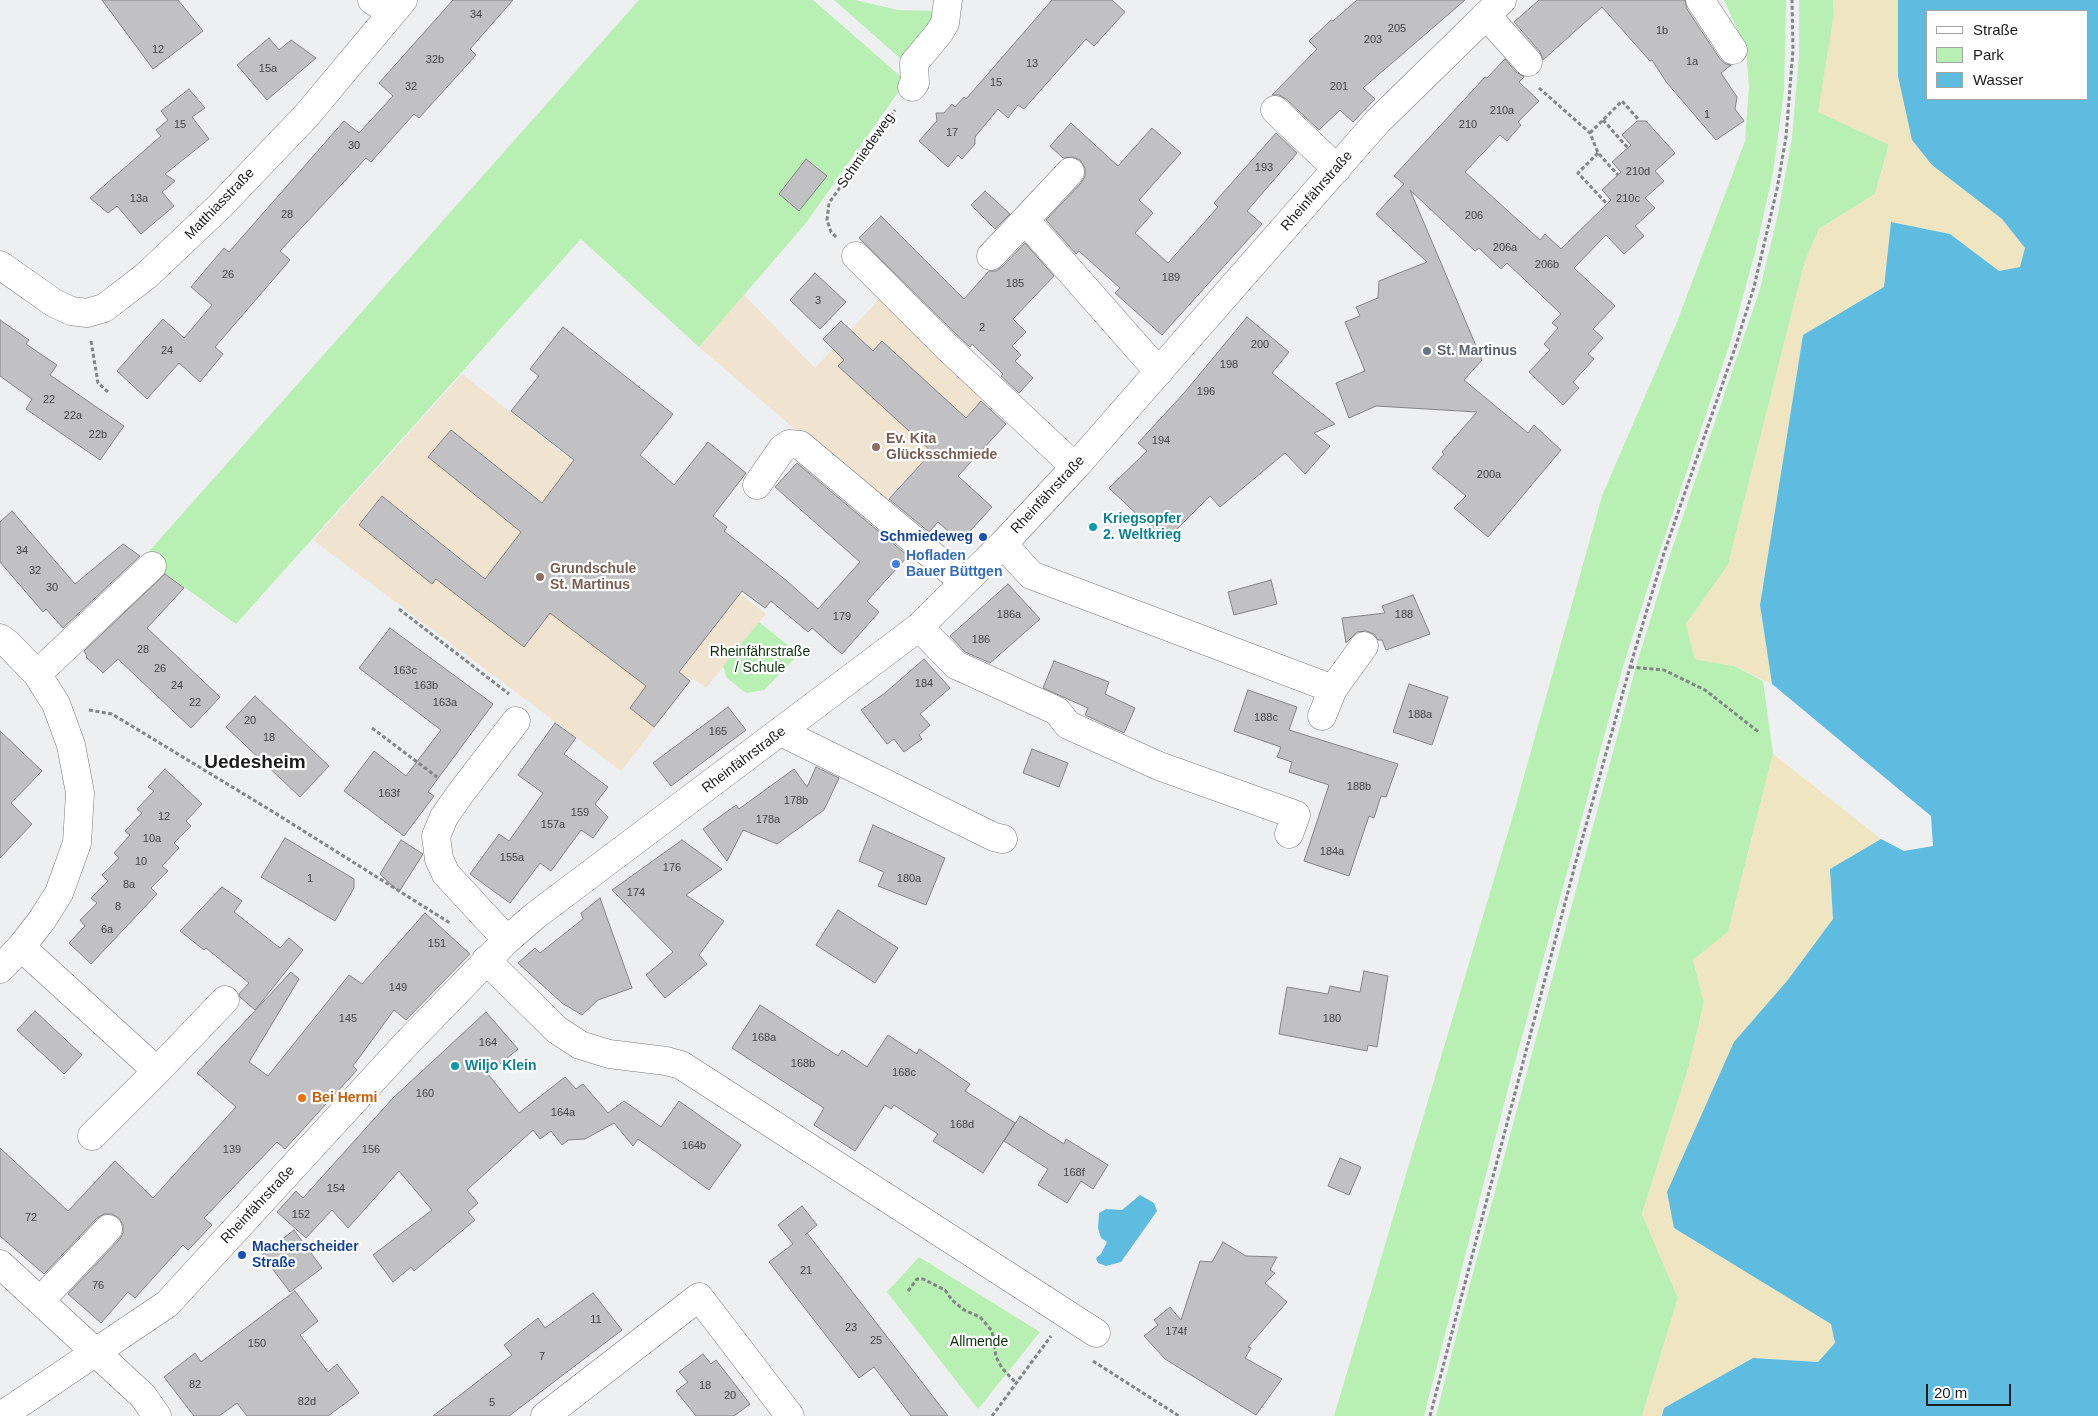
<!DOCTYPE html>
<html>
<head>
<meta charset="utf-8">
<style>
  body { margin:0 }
  #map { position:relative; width:2098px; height:1416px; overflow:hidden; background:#eeeff1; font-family:Arial,sans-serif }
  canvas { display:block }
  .legend { position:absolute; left:1926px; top:10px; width:162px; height:90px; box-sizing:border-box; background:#fff; border:1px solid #a3a4a4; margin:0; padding:6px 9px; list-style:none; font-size:15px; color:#1a1b1b }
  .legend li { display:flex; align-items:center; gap:10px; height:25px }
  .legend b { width:25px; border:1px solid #a3a4a4 }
  .scale { position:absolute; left:1926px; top:1384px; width:85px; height:22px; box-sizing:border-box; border:2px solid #1a1b1b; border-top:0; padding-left:6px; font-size:15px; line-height:18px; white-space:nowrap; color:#1a1b1b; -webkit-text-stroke:4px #fff; paint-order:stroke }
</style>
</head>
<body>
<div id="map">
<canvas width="2098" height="1416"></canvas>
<ul class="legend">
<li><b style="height:6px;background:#fff"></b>Straße</li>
<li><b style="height:14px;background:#b8f0b3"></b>Park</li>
<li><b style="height:14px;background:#5dbce0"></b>Wasser</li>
</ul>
<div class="scale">20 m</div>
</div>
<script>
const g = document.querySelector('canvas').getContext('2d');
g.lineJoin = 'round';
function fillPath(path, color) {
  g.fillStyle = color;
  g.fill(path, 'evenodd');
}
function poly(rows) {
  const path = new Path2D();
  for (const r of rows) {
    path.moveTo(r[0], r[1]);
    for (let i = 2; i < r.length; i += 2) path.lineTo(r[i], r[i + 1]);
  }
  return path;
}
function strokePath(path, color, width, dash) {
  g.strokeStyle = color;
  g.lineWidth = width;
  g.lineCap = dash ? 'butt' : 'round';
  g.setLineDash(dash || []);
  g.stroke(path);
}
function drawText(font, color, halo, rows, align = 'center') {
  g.font = font + ' Arial,sans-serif';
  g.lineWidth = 4.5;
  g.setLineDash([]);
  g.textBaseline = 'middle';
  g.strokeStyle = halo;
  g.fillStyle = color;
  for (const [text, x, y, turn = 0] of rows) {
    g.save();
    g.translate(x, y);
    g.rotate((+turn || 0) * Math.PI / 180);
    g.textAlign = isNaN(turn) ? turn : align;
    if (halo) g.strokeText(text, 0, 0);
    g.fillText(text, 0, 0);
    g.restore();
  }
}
const education = poly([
  [886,292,990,391,882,504,699,347,744,295,815,368],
  [462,374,766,614,706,688,693,678,621,771,313,540]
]);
const green = poly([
  [639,0,813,0,906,81,806,223,699,347,581,239,236,624,143,558],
  [834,0,855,0,898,10,937,11,932,27,902,60],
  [1724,0,1786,0,1784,91,1773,173,1756,249,1731,340,1651,577,1623,667,1511,1077,1424,1416,1334,1416,1514,812,1602,496,1677,322,1745,141,1749,87,1746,48],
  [1799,0,1833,0,1834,13,1889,144,1875,194,1819,229,1805,261,1728,565,1686,624,1695,659,1734,666,1763,681,1773,754,1728,932,1693,960,1704,1002,1689,1066,1642,1214,1678,1298,1642,1416,1436,1416,1459,1325,1635,670,1671,552,1760,289,1778,214,1792,138,1799,55],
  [759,622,799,654,764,690,746,693,727,678,723,666],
  [919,1257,1040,1332,978,1409,887,1292]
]);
const sand = poly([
  [1833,0,1898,0,1898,76,1932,165,2002,219,2025,248,2021,267,1999,271,1950,234,1891,222,1884,287,1803,335,1760,605,1772,684,1734,666,1695,659,1686,624,1728,565,1805,261,1819,229,1875,194,1889,145,1818,112,1834,13],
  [1773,754,1881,839,1830,869,1833,919,1787,981,1674,1228,1832,1324,1835,1343,1818,1362,1753,1358,1664,1408,1662,1416,1642,1416,1678,1298,1642,1214,1689,1066,1704,1002,1693,960,1728,932]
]);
const water = poly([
  [1898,0,2098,0,2098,1416,1662,1416,1664,1408,1753,1358,1818,1362,1835,1343,1831,1324,1674,1228,1667,1192,1734,1042,1787,981,1833,919,1830,869,1881,839,1904,851,1933,846,1931,816,1772,684,1760,605,1803,335,1884,287,1891,222,1950,234,1999,271,2020,267,2025,248,2002,219,1932,165,1912,140,1898,76],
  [2087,11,2087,99,1927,99,1927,11],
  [1140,1195,1154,1203,1157,1211,1121,1262,1106,1266,1098,1263,1096,1258,1101,1254,1107,1242,1101,1238,1098,1228,1099,1213,1106,1209,1122,1210]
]);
const building = poly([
  [102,0,178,0,203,31,153,69,102,0],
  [453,0,513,0,470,49,476,55,419,118,414,114,371,162,366,158,280,251,290,260,215,347,223,354,200,382,179,363,147,399,117,371,163,319,184,338,212,305,191,287,224,248,229,252,344,121,359,133,393,96,379,83,453,0],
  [1052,0,1112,0,1125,12,1094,46,1086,39,1024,109,1018,105,1008,118,998,109,975,137,975,144,962,159,958,155,948,167,919,141,937,121,936,113,944,113,952,104,955,107,964,97,966,99,1052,0],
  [1357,0,1465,0,1363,88,1375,99,1353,122,1340,110,1319,130,1286,99,1279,95,1272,95,1317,49,1309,41,1331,20,1333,21,1357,0],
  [1539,0,1685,0,1687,9,1720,59,1726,64,1731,65,1721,73,1737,97,1735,109,1744,121,1716,140,1667,83,1652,60,1650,61,1602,7,1543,60,1540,52,1514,22,1539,0],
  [269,38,279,50,291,40,316,58,267,100,237,65,269,38],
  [1505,59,1516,72,1524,77,1519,82,1539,101,1518,122,1521,125,1507,141,1500,135,1465,172,1540,240,1545,234,1561,249,1611,200,1602,190,1621,172,1612,162,1631,145,1622,135,1637,121,1646,121,1675,153,1655,171,1664,181,1645,198,1655,208,1635,226,1644,236,1624,254,1606,235,1574,268,1615,306,1593,329,1603,338,1588,354,1594,359,1573,382,1579,388,1563,405,1529,372,1550,350,1544,344,1558,328,1552,323,1561,314,1507,263,1501,269,1479,248,1475,251,1410,190,1482,360,1464,380,1528,433,1534,425,1561,450,1488,537,1454,508,1466,496,1432,468,1444,454,1442,452,1477,412,1376,406,1349,418,1336,383,1365,371,1345,322,1360,316,1356,307,1378,298,1379,281,1427,262,1376,214,1404,184,1394,176,1485,77,1487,78,1505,59],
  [189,89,205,108,192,117,209,139,165,174,175,181,162,192,174,206,141,234,117,206,108,213,90,198,161,136,156,130,168,120,161,111,189,89],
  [1071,123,1118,166,1152,128,1181,153,1139,200,1153,213,1135,233,1168,263,1218,207,1214,203,1276,133,1297,153,1247,211,1262,224,1162,335,1115,293,1120,288,1079,251,1076,254,1046,220,1081,183,1085,176,1085,168,1080,160,1073,157,1063,158,1050,146,1071,123],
  [806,159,827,176,799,211,779,194,806,159],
  [985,191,1010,214,995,229,971,205,985,191],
  [881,216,964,299,989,271,996,271,1002,267,1025,243,1054,276,1013,319,1026,332,1012,346,1021,355,1015,361,1033,378,1019,393,1001,376,1003,374,972,344,970,347,958,336,859,238,881,216],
  [815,273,846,302,820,329,790,300,815,273],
  [1247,317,1289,352,1272,373,1335,424,1314,433,1330,446,1305,474,1285,453,1220,507,1210,496,1165,541,1109,488,1147,451,1138,443,1185,392,1247,317],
  [0,320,29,340,26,344,57,365,50,375,124,426,100,460,26,409,32,399,0,376,0,320],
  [841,321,873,351,882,341,966,418,981,401,1006,424,958,476,992,507,960,542,938,522,929,532,889,499,932,452,838,366,844,360,823,339,841,321],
  [563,327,673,414,640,455,674,485,708,442,746,473,713,516,727,527,724,531,787,581,818,609,860,562,775,487,797,463,908,556,867,601,879,612,842,654,812,628,808,632,771,601,765,608,742,591,679,672,690,681,654,727,630,708,646,686,550,613,524,647,436,579,432,584,359,525,382,496,485,579,521,532,428,457,451,430,542,503,574,460,511,411,539,376,530,369,563,327],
  [12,511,75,584,123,544,140,556,63,628,46,609,43,612,0,562,0,522,12,511],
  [165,574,184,588,147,628,220,697,191,728,118,659,103,673,86,657,87,656,84,651,165,574],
  [1271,580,1277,604,1234,615,1228,592,1271,580],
  [1008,584,1040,619,990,663,965,652,950,636,1008,584],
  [1413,595,1430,634,1386,650,1382,640,1378,640,1374,634,1366,631,1357,632,1346,643,1342,618,1385,613,1382,606,1413,595],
  [390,628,493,704,428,792,434,796,404,836,344,791,374,751,406,776,441,730,359,668,390,628],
  [924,659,950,688,920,714,930,725,919,735,922,739,904,752,894,739,887,744,861,710,885,693,924,659],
  [1054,661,1109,682,1105,694,1135,708,1124,733,1085,715,1088,708,1043,688,1054,661],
  [1409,684,1448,697,1432,745,1393,732,1409,684],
  [1248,690,1297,707,1289,730,1398,764,1386,797,1381,796,1374,818,1369,816,1349,876,1304,861,1329,785,1289,772,1292,762,1277,757,1281,747,1234,731,1248,690],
  [255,696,329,766,300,797,226,727,255,696],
  [728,707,746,730,671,786,653,763,728,707],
  [555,723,576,738,564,754,608,787,595,804,608,817,593,838,581,830,551,871,540,863,510,903,470,874,499,834,509,841,543,793,518,775,555,723],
  [0,731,42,771,11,803,32,824,0,858,0,731],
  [1032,749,1068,763,1059,787,1023,773,1032,749],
  [816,767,839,778,824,810,777,844,743,830,727,861,703,829,736,805,739,809,794,769,807,787,816,767],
  [165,769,202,804,186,821,191,826,174,843,179,848,162,866,168,871,151,888,157,894,91,964,69,943,85,926,80,920,97,903,91,898,108,881,102,875,119,858,114,853,130,835,125,831,142,813,137,809,154,791,148,787,165,769],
  [873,825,945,858,926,905,878,886,884,872,859,861,873,825],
  [285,838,354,879,354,888,335,921,261,877,285,838],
  [401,840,423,854,399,892,380,874,401,840],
  [682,840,722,869,686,895,724,921,699,955,707,964,665,998,646,975,673,952,612,890,682,840],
  [222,887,242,901,234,912,280,948,289,938,303,950,255,1010,240,997,239,994,249,983,206,948,204,950,180,931,222,887],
  [600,898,632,988,598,1000,582,1015,562,1003,518,963,535,948,540,953,583,919,581,913,600,898],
  [838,910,898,948,875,983,816,945,838,910],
  [425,913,470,954,406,1020,394,1010,353,1066,357,1070,285,1149,277,1142,204,1218,212,1225,188,1250,183,1245,135,1298,128,1292,101,1323,68,1294,120,1239,123,1233,123,1225,119,1218,112,1214,104,1214,97,1218,44,1274,0,1236,0,1148,68,1211,115,1161,153,1198,236,1107,197,1073,291,972,299,979,249,1062,268,1076,349,975,362,984,425,913],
  [1364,971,1388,976,1377,1047,1368,1045,1367,1051,1279,1034,1287,987,1328,994,1330,986,1360,992,1364,971],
  [760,1005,838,1056,842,1050,867,1067,888,1035,917,1054,919,1049,970,1084,965,1091,1015,1123,983,1173,933,1141,938,1134,894,1105,891,1109,885,1105,855,1151,814,1125,824,1108,732,1048,760,1005],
  [35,1011,82,1055,64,1074,17,1030,35,1011],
  [486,1012,518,1049,488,1074,519,1113,565,1077,576,1089,583,1084,608,1113,624,1101,661,1127,679,1101,741,1145,709,1190,638,1139,633,1146,614,1123,585,1139,568,1140,562,1145,551,1131,540,1139,533,1130,467,1190,478,1203,468,1212,475,1220,414,1271,411,1267,393,1282,373,1255,432,1210,399,1171,348,1228,332,1210,306,1238,277,1212,296,1191,303,1198,393,1098,486,1012],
  [1020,1116,1064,1144,1066,1139,1108,1165,1093,1189,1081,1181,1067,1203,1038,1185,1048,1169,1004,1141,1020,1116],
  [1340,1158,1361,1167,1349,1195,1328,1186,1340,1158],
  [802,1206,817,1225,805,1235,807,1233,948,1416,911,1416,874,1367,859,1378,769,1262,793,1244,778,1225,802,1206],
  [294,1230,322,1268,290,1292,262,1255,294,1230],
  [1223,1242,1246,1256,1277,1257,1270,1270,1275,1273,1265,1283,1287,1302,1248,1347,1251,1348,1245,1358,1282,1379,1256,1415,1165,1359,1144,1336,1158,1325,1154,1320,1170,1307,1181,1320,1200,1261,1212,1262,1223,1242],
  [295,1291,318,1321,300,1335,328,1372,337,1364,359,1393,328,1416,247,1416,237,1403,219,1416,194,1416,164,1377,195,1353,201,1362,295,1291],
  [593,1293,622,1330,509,1416,433,1416,512,1355,504,1345,538,1318,545,1328,593,1293],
  [703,1354,711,1364,716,1360,750,1404,734,1416,696,1416,676,1391,688,1382,679,1372,703,1354]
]);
const path = poly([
  [1539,88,1590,133,1598,153,1618,175],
  [1603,120,1628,148],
  [1590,133,1622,101,1638,119],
  [1598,153,1578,173,1607,204],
  [836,237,831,232,827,220,829,203,895,110],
  [91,341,98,383,108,392],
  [399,609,509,694],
  [1630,667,1664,670,1705,690,1760,733],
  [89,710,112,714,275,813,450,923],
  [372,728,437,777],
  [908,1291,917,1279,923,1279,945,1290,952,1300,964,1310,980,1317,992,1331,996,1357,1002,1368,1016,1383],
  [1093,1361,1179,1416],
  [992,1416,1051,1336],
  [1430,1416,1575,865,1630,667,1664,553,1735,348,1754,287,1777,189,1786,137,1793,50,1792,0]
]);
const minor = poly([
  [372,0,392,13],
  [1700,0,1733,50],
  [1486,15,1528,62],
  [912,87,915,83,914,63,939,33,945,23,948,0],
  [1275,110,1337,169],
  [1070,172,1025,220,1159,372],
  [856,256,947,347,1075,467],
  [991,256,1025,220],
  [0,265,54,303,71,311,87,313,104,308,112,302,146,276,220,206,307,115,403,0],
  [757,485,782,449,789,444,800,445,964,582],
  [1003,544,1031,575,1333,689,1364,646],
  [919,627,956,665,1057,711,1068,725,1159,766,1296,815,1289,834],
  [0,638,8,644,37,674,56,704,71,745,80,793,77,843,59,893,42,920,21,947,0,969],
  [37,674,152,566],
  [1322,716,1333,689],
  [781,732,994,837,1003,839],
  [507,940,446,874,439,859,436,836,444,817,460,794,516,721],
  [21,947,157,1071,225,1000],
  [486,960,557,1030,580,1045,609,1054,666,1061,681,1065,1096,1333],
  [92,1136,157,1071],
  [0,1264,143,1396,157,1416],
  [41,1300,108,1229],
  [1,1416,167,1304,406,1044,507,940,536,915,919,627,1003,544,1075,467,1378,121,1502,0],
  [545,1416,699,1297,790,1416]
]);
const markers = [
  [1427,351,5,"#6b7280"],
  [876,447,5,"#8d6e63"],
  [1093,527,5,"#0f9aa8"],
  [983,537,5,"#1a4fb4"],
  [896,564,5,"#3f7fe0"],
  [540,577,5,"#8d6e63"],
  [455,1066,5,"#0f9aa8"],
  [302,1098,5,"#e8710a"],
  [242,1255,5,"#1a4fb4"]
];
const numberNames = [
  ["34",476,15],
  ["205",1397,29],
  ["1b",1662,31],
  ["203",1373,40],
  ["12",158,50],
  ["32b",435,60],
  ["1a",1692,62],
  ["13",1032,64],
  ["15a",268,69],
  ["15",996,83],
  ["32",411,87],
  ["201",1339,87],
  ["210a",1502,111],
  ["1",1707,115],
  ["15",180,125],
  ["210",1468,125],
  ["17",952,133],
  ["30",354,146],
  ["193",1264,168],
  ["210d",1638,172],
  ["13a",139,199],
  ["210c",1628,199],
  ["28",287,215],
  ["206",1474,216],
  ["206a",1505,248],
  ["206b",1547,265],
  ["26",228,275],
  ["189",1171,278],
  ["185",1015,284],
  ["3",818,301],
  ["2",982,328],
  ["200",1260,345],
  ["24",167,351],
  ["198",1229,365],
  ["196",1206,392],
  ["22",49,400],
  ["22a",73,416],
  ["22b",98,435],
  ["194",1161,441],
  ["200a",1489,475],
  ["34",22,551],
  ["32",35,571],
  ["30",52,588],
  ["186a",1009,615],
  ["188",1404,615],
  ["179",842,617],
  ["186",981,640],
  ["28",143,650],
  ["26",160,669],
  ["163c",405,671],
  ["184",924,684],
  ["24",177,686],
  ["163b",426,686],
  ["22",195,703],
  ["163a",445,703],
  ["188a",1420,715],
  ["188c",1266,718],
  ["20",250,721],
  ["165",718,732],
  ["18",269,738],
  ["188b",1359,787],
  ["163f",389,794],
  ["178b",796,801],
  ["159",580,813],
  ["12",164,817],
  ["178a",768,820],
  ["157a",553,825],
  ["10a",152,839],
  ["184a",1332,852],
  ["155a",512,858],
  ["10",141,862],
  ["176",672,868],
  ["1",310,879],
  ["180a",909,879],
  ["8a",129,885],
  ["174",636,893],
  ["8",118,907],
  ["6a",107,930],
  ["151",437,944],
  ["149",398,988],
  ["145",348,1019],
  ["180",1332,1019],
  ["168a",764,1038],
  ["164",488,1043],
  ["168b",803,1064],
  ["168c",904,1073],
  ["160",425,1094],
  ["164a",563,1113],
  ["168d",962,1125],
  ["164b",694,1146],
  ["139",232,1150],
  ["156",371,1150],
  ["168f",1074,1173],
  ["154",336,1189],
  ["152",301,1215],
  ["72",31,1218],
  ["21",806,1271],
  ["76",98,1286],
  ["11",596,1320],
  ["23",851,1328],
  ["174f",1176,1332],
  ["25",876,1341],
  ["150",257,1344],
  ["7",542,1357],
  ["82",195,1385],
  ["18",705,1386],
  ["20",730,1396],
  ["82d",307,1402],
  ["5",492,1403]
];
const streetNames = [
  ["Schmiedeweg",866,151,-55],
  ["Rheinfährstraße",1317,191,-49],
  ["Matthiasstraße",220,204,-46],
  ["Rheinfährstraße",1048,495,-47],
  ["Rheinfährstraße",744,760,-37],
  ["Rheinfährstraße",258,1205,-47]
];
const worshipNames = [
  ["St. Martinus",1437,351]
];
const educationNames = [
  ["Ev. Kita",886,439],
  ["Glücksschmiede",886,455],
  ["Grundschule",550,569],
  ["St. Martinus",550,585]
];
const cultureNames = [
  ["Kriegsopfer",1103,519],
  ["2. Weltkrieg",1103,535],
  ["Wiljo Klein",465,1066]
];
const transitNames = [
  ["Schmiedeweg",973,537],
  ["Macherscheider",252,1247,"left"],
  ["Straße",252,1263,"left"]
];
const shopNames = [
  ["Hofladen",906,556],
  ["Bauer Büttgen",906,572]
];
const parkNames = [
  ["Rheinfährstraße",760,652],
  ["/ Schule",760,668],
  ["Allmende",979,1342]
];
const foodNames = [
  ["Bei Hermi",312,1098]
];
const districtNames = [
  ["Uedesheim",255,763]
];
fillPath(education, '#f0e3cf');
fillPath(green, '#b8f0b3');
fillPath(sand, '#efe5c0');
fillPath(water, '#5dbce0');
fillPath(building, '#c1c0c2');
strokePath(building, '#858385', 1);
strokePath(minor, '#78797b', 29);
strokePath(path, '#848586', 3, [4, 2.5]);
strokePath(minor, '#fff', 28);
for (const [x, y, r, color] of markers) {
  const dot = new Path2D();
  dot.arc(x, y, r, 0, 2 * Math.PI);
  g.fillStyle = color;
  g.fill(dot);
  strokePath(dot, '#fff', 2);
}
drawText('11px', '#444445', null, numberNames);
drawText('14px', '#1a1b1b', '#fff', streetNames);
drawText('bold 14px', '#5b616d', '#fff', worshipNames, 'left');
drawText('bold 14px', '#785e54', '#fff', educationNames, 'left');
drawText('bold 14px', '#0d838f', '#fff', cultureNames, 'left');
drawText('bold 14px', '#164399', '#fff', transitNames, 'right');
drawText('bold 14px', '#366cbe', '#fff', shopNames, 'left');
drawText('14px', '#0a320a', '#fff', parkNames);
drawText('bold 14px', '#c56008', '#fff', foodNames, 'left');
drawText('bold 19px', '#1a1b1b', '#fff', districtNames);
</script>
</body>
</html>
